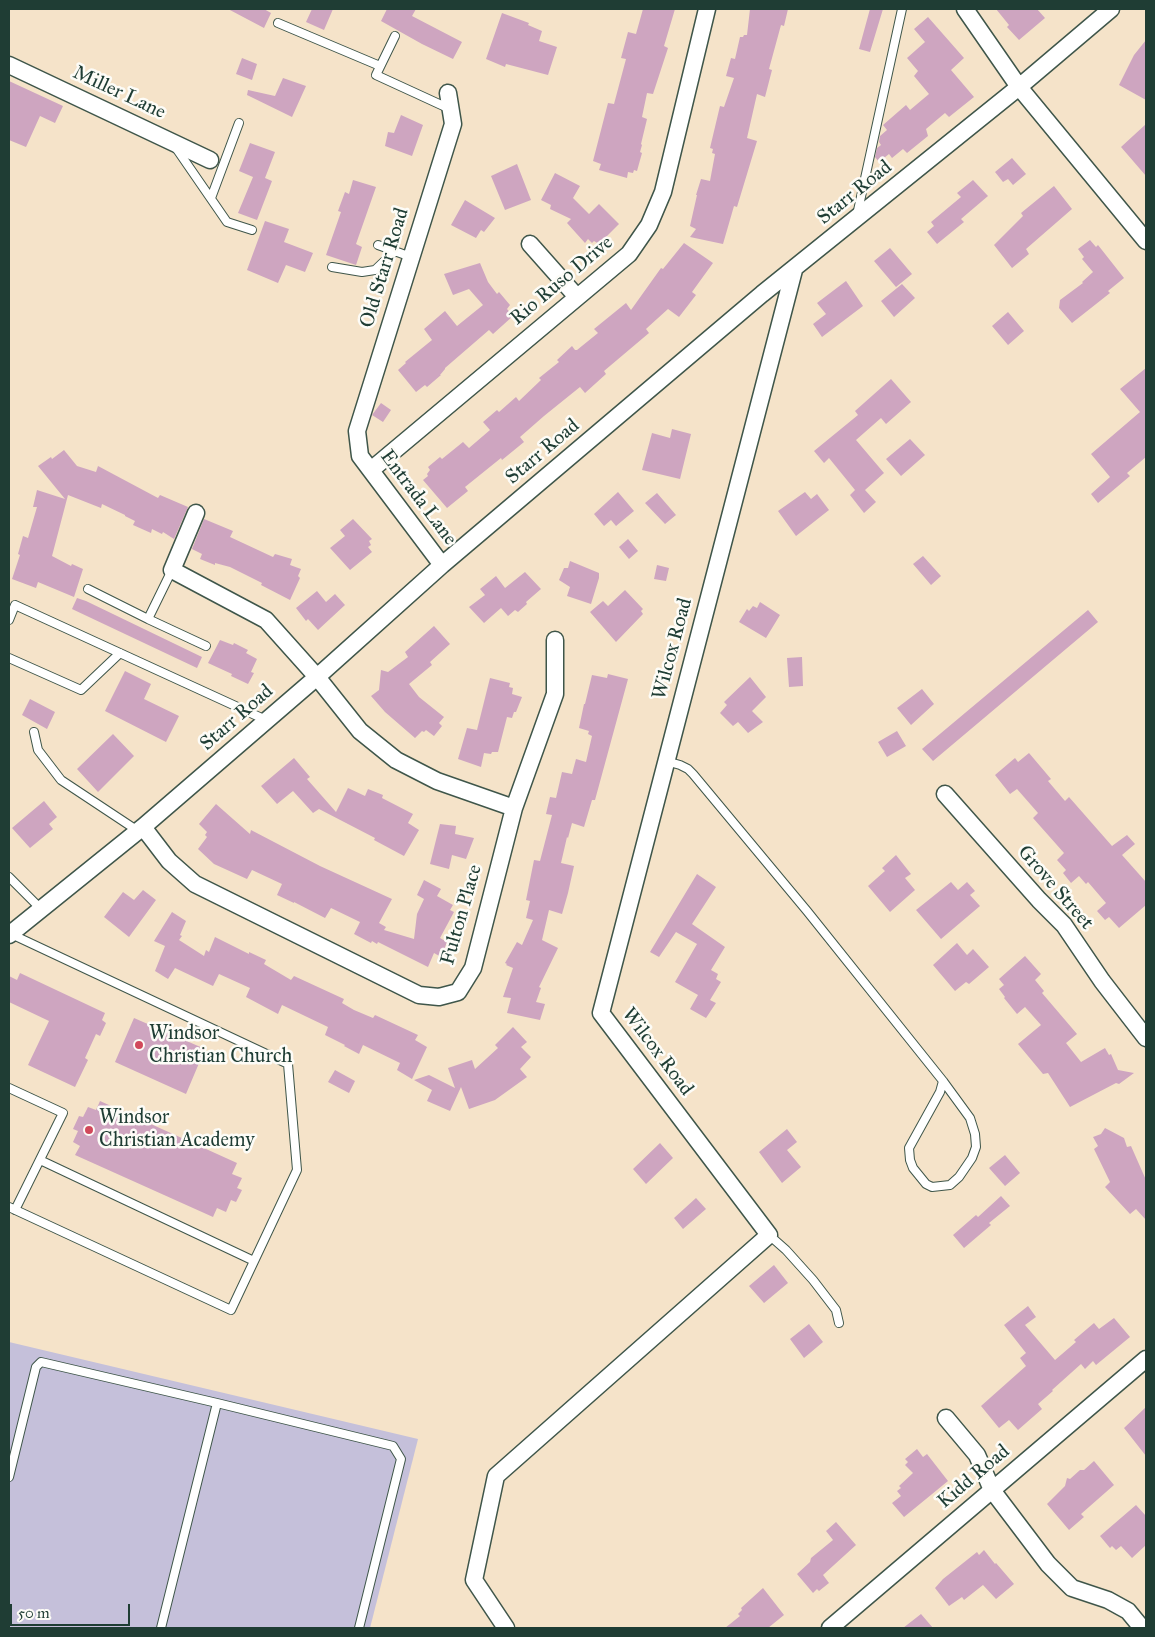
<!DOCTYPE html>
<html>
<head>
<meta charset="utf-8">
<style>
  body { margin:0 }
  #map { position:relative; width:1155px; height:1637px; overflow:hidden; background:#f5e3c9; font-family:"IM FELL Great Primer",serif }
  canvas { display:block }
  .frame { position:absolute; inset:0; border:10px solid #1f3d34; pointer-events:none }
  .scale { position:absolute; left:10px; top:1604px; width:120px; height:22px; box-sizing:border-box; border:2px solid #1f3d34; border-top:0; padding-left:6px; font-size:15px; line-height:18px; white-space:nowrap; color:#1f3d34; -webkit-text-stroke:4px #fdfcf7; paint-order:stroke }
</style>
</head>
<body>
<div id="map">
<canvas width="1155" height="1637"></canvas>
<div class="frame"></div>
<div class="scale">50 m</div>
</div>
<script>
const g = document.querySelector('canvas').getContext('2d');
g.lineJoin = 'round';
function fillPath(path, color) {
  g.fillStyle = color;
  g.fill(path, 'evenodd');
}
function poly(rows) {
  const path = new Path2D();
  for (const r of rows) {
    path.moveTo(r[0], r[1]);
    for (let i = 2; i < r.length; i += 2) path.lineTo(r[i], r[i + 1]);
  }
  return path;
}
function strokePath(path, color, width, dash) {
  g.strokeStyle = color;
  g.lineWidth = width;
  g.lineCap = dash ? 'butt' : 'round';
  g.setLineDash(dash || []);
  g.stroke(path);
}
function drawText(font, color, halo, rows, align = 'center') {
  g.font = font + ' "IM FELL Great Primer",serif';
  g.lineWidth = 5;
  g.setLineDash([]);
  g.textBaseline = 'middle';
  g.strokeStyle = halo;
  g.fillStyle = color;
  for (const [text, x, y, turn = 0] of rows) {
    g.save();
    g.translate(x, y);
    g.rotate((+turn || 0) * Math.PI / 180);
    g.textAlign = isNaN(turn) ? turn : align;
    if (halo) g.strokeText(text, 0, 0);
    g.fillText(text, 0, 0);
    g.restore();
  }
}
const industrial = poly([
  [9,1342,418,1439,370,1628,9,1628]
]);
const building = poly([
  [228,9,264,9,271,13,264,28],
  [312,9,333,9,324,30,306,22],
  [387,9,416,9,412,16,462,42,453,59,422,44,381,21],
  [643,9,675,9,664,46,668,48,653,94,647,93,642,117,647,119,641,144,642,145,640,152,642,153,637,171,634,170,633,173,628,172,627,178,599,170,601,164,593,161,608,103,614,104,626,59,621,58,628,32,636,34],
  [750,9,788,9,784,26,781,25,769,69,772,70,765,97,757,94,747,138,757,141,737,207,734,206,723,244,690,237,696,229,690,226,697,195,696,195,701,179,710,181,715,154,712,153,713,149,710,148,720,106,724,107,734,78,726,76,731,58,735,59,740,37,743,37,744,35,747,35],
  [870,9,883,9,870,52,859,49],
  [996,9,1037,9,1045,18,1019,40,1007,27,1009,25],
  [502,13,529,23,528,25,542,31,539,41,557,47,548,75,506,64,505,67,486,59],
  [928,17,964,58,951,70,974,97,949,117,945,113,926,129,928,136,907,153,903,149,892,158,889,154,879,162,875,157,877,148,881,145,879,142,880,136,887,130,883,125,906,105,910,110,929,94,914,76,918,71,907,58,925,42,914,29],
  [1146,40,1146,100,1119,85,1134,55],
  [242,58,257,64,252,80,236,74],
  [283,78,306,86,292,117,247,95,248,90,275,96],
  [9,81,63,106,55,123,40,116,26,147,9,140],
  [401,115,423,125,412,156,385,146,388,132,394,133],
  [1146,124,1146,176,1121,147],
  [250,143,275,152,265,178,272,181,257,220,238,213,253,177,239,171],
  [1012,158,1026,174,1013,185,1008,179,1003,182,995,172],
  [517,164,531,200,505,210,491,176],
  [555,173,580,186,573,198,589,214,599,204,619,224,599,244,594,241,592,243,588,239,585,243,567,223,571,219,550,209,551,205,541,200],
  [353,180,376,187,356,244,362,247,356,265,326,255,341,212,338,211,345,192,349,194],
  [973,180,988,196,961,219,964,222,937,244,927,232,934,226,931,222,961,197,957,193],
  [1054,186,1072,209,1026,249,1029,254,1012,268,994,245,1023,216,1021,213],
  [465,200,495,218,484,232,481,230,476,238,451,225],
  [265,221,289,229,284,242,313,253,305,272,286,265,278,283,247,270],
  [1090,240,1096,247,1098,245,1124,278,1108,291,1110,293,1072,323,1059,308,1060,300,1083,283,1082,282,1093,272,1082,259,1084,257,1078,249],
  [684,243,713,263,692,292,696,295,679,317,668,309,647,328,646,329,649,333,604,371,606,374,585,393,580,387,544,416,520,437,524,442,502,460,501,458,465,487,468,491,447,508,423,480,428,476,427,474,430,470,428,467,440,457,442,459,463,442,469,448,490,430,483,422,497,410,499,412,516,397,519,401,541,380,539,378,559,362,557,360,572,346,575,350,577,350,598,333,594,329,626,303,631,310,661,268,663,269],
  [890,248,912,274,896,287,874,261],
  [480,263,488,282,497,294,499,292,510,305,507,309,513,316,493,334,489,330,445,368,445,369,440,375,441,375,427,387,425,385,416,392,398,370,406,363,405,362,432,340,424,329,445,311,457,326,483,305,469,289,453,295,444,274],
  [846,281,863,306,822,337,813,324,826,314,817,303],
  [902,284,915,298,894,317,881,301],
  [1008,312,1024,331,1008,345,992,326],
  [1146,368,1146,457,1127,473,1130,476,1098,503,1091,494,1110,477,1091,454,1140,412,1120,389],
  [891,379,911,402,886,424,881,418,856,440,884,473,865,490,876,502,864,513,850,495,855,490,829,458,824,463,814,451,858,415,855,411],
  [381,403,391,410,383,422,372,415],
  [672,429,691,434,680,479,642,470,652,433,670,438],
  [910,439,925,455,901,476,886,459],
  [64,450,77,466,96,472,98,466,158,498,160,495,188,507,174,539,163,532,162,534,152,529,151,533,133,525,135,521,125,516,125,515,102,504,101,508,68,495,52,556,71,566,72,564,83,569,74,597,38,582,36,588,12,579,20,555,18,554,23,536,28,538,37,507,33,507,37,490,65,499,38,466,51,457,52,459],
  [618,492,634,511,616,526,611,520,604,526,594,514],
  [805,492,811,499,817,494,829,510,796,536,778,511],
  [657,493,676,515,665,524,645,503],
  [204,519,233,531,230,537,273,557,275,554,292,559,290,565,301,569,298,576,300,578,290,600,261,585,262,583,230,567,215,563,215,565,200,559,202,554,192,549],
  [353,519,372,539,369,541,371,545,368,547,372,552,350,570,330,548,345,536,340,530],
  [628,539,638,551,629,559,619,547],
  [923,556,941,576,931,585,913,564],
  [570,561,599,573,599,578,591,604,567,596,570,587,559,580,564,568,568,568],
  [657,565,669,568,666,581,654,579],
  [525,572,541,589,526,602,527,604,518,612,515,610,508,616,501,608,484,623,469,607,485,595,480,589,496,576,505,588],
  [625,590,643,609,641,611,643,614,616,642,590,612,603,601,608,606],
  [317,591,326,602,335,594,345,605,318,630,308,619,306,621,296,608],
  [77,598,86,601,202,657,197,668,72,609],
  [760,602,780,615,766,638,739,622,747,609,749,611,753,606,757,608],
  [1088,610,1098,622,933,761,922,749],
  [434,626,450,644,430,662,432,665,409,684,419,697,444,717,439,723,442,726,434,736,426,730,424,732,422,731,415,738,385,712,371,696,379,690,381,670,388,672,408,657,405,652],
  [220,640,233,645,234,643,248,650,246,653,257,659,251,672,254,673,248,684,231,676,232,674,208,663],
  [802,657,803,686,789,687,787,658],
  [125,671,151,684,144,699,179,716,166,742,105,711],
  [608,674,628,679,595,800,592,800,584,827,572,823,568,838,567,837,561,863,574,866,568,893,562,914,549,910,542,940,558,948,539,987,541,988,536,1002,545,1004,540,1020,507,1013,511,998,503,997,513,968,506,965,507,964,505,963,517,942,522,945,533,920,526,918,530,901,526,900,534,860,540,861,552,815,546,814,550,797,556,798,562,772,572,774,576,759,586,762,592,736,588,734,589,731,579,728,584,704,585,704,592,675,607,678],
  [750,677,766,697,752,711,763,722,748,733,738,722,733,726,720,713,727,705,724,702],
  [490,678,510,683,509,687,513,688,512,694,522,697,516,712,514,712,512,718,507,717,498,752,492,752,491,754,484,753,481,767,458,759,467,728,477,730],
  [922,689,934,704,911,725,897,708],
  [30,699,55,712,47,729,22,715],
  [897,731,906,746,887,757,878,742],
  [113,734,134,756,98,792,77,769],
  [1029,753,1051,779,1048,781,1065,801,1069,797,1112,846,1127,835,1135,844,1122,855,1146,882,1146,905,1119,928,1109,917,1105,920,1097,911,1106,903,1088,882,1086,884,1079,876,1071,883,1063,873,1066,870,1057,860,1064,853,1033,818,1038,813,1017,789,1010,794,995,775,1015,758,1018,762],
  [294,758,310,777,307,779,336,812,348,788,365,796,368,789,383,795,382,798,413,814,408,823,419,830,404,856,374,840,375,838,319,809,313,813,293,791,277,804,261,786],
  [44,801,57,817,49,824,53,829,30,848,12,828],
  [216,804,250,834,251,830,320,866,392,899,379,923,386,927,384,930,414,939,417,914,424,899,417,895,424,880,441,889,437,896,453,905,450,910,454,912,440,938,447,942,441,957,434,953,428,967,378,942,377,944,372,941,371,943,354,934,360,922,331,908,325,918,294,902,294,903,277,895,282,884,252,870,247,879,214,864,198,849,207,837,205,835,207,832,199,824],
  [440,824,456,826,455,834,474,838,466,859,452,855,449,869,430,864],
  [896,855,911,874,905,878,915,890,890,912,868,886,885,871,882,868],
  [697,874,716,887,692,924,725,947,711,970,718,974,716,979,721,982,710,1000,716,1003,706,1018,690,1009,698,995,675,982,697,944,676,932,659,957,650,952],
  [951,882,958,890,967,882,975,891,970,895,980,906,941,939,916,910],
  [143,890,156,900,129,937,104,917,123,892,134,900],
  [172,912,186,921,180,935,182,936,179,940,204,956,206,950,209,952,215,937,249,954,249,952,266,960,264,964,291,980,294,976,344,999,342,1003,354,1010,373,1018,375,1015,418,1035,415,1040,427,1047,412,1079,397,1070,400,1063,363,1045,359,1054,344,1046,345,1045,325,1035,328,1027,282,1005,278,1014,246,997,250,988,219,974,213,986,175,968,168,979,155,971,165,946,154,941],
  [957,943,967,955,973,949,989,967,969,984,966,982,955,991,933,965],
  [1025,956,1041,974,1035,980,1044,991,1042,993,1077,1034,1066,1043,1081,1062,1105,1048,1109,1055,1111,1054,1118,1070,1134,1073,1119,1084,1116,1083,1070,1107,1048,1073,1043,1074,1018,1044,1041,1025,1025,1007,1017,1014,1004,998,1005,997,999,989,1004,985,999,979],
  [20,973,105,1013,102,1020,106,1023,100,1036,96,1034,85,1058,88,1060,75,1087,28,1065,49,1021,9,1002,9,976,17,980],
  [134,1018,205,1049,186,1094,115,1062],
  [513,1027,527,1042,521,1047,531,1057,520,1069,527,1077,495,1100,469,1109,461,1087,450,1111,427,1101,432,1090,414,1080,429,1075,455,1088,448,1068,472,1060,475,1069,498,1048,495,1045],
  [335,1070,355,1081,349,1093,328,1082],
  [100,1101,237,1163,232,1174,242,1178,237,1188,242,1190,236,1202,231,1200,226,1212,217,1208,213,1217,75,1155,80,1146,73,1142,78,1131,73,1129,79,1116,83,1117,88,1107,96,1110],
  [1105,1128,1124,1138,1127,1147,1131,1146,1146,1180,1146,1220,1136,1209,1130,1214,1105,1187,1110,1182,1094,1149,1098,1146,1093,1137,1101,1134],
  [787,1129,797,1142,787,1150,801,1167,782,1183,759,1152],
  [660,1143,673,1158,646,1184,633,1169],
  [1005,1155,1020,1173,1005,1186,989,1168],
  [1001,1196,1010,1206,989,1223,991,1225,964,1248,953,1235,976,1215,978,1217],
  [696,1198,706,1209,683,1229,674,1218],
  [774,1265,788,1283,764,1303,749,1286],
  [1028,1306,1036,1317,1025,1325,1055,1360,1076,1342,1074,1340,1094,1323,1099,1329,1114,1318,1130,1337,1096,1365,1093,1361,1085,1369,1081,1364,1052,1390,1053,1391,1038,1404,1042,1409,1018,1430,1009,1420,999,1428,981,1406,1026,1366,1020,1358,1026,1353,1004,1325],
  [809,1324,823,1342,804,1358,790,1339],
  [1146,1407,1146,1456,1124,1428],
  [917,1449,923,1457,927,1454,948,1481,904,1517,892,1503,901,1496,897,1491,901,1488,899,1486,913,1473,905,1465,908,1462,905,1459],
  [1094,1461,1114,1485,1081,1514,1084,1517,1069,1530,1047,1504,1065,1486,1067,1478,1070,1479,1080,1470,1084,1470],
  [1136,1505,1146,1516,1146,1545,1132,1558,1121,1546,1116,1550,1112,1546,1110,1548,1100,1536],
  [836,1522,856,1545,823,1575,829,1583,819,1591,817,1589,813,1593,797,1574,810,1562,811,1558,833,1540,826,1531],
  [984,1550,995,1564,996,1563,1014,1584,996,1599,983,1585,964,1600,962,1597,949,1606,935,1588,943,1579,977,1552,979,1555],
  [763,1588,784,1615,768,1628,725,1628,740,1616,738,1614,742,1610,741,1608],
  [921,1614,933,1628,903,1628]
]);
const service = poly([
  [278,23,380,66],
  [395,36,376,75,450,109],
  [176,148,227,222,252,230],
  [211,198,239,123],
  [857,215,902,9],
  [378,245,411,257],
  [332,267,362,272,375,270,395,251],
  [172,570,148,619,206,646],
  [88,589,148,619],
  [9,620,15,605,266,720],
  [9,658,81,690,120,653],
  [34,732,38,750,61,780,138,831],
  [666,761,680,765,688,769,693,774,807,911,943,1081,970,1118,975,1134,976,1147,972,1158,959,1177,950,1185,932,1187,926,1184,913,1168,910,1160,909,1148,940,1092,943,1081],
  [9,877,41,909],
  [9,1088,63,1113,15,1210],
  [40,1160,254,1261],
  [9,1207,231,1310,297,1170,288,1064,11,934],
  [769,1235,786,1250,813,1280,836,1310,839,1323],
  [9,1477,36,1367,41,1362,217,1403],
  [161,1628,217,1403,393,1446,401,1459,359,1628]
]);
const minor = poly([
  [965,9,1019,87,1146,241],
  [9,65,210,160],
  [530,244,577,297],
  [371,470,629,254,649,225,663,192,707,9],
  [196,513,172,570,266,620,317,677,360,731,396,760,437,781,514,808],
  [442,565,360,456,357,431,453,124,448,93],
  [945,794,1039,900,1064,925,1102,981,1146,1038],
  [143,827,169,861,195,884,419,995,439,997,458,992,473,968,514,808,555,694,555,640],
  [9,935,143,827,317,677,442,565,762,294,1019,87,1111,9],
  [946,1418,977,1455,992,1490,1048,1564,1072,1588,1108,1600,1128,1611,1142,1628],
  [506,1628,474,1580,496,1476,769,1235,601,1013,794,270],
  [830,1628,1146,1359]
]);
const markers = [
  [139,1045,5,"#d1495b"],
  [89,1130,5,"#d1495b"]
];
const streetNames = [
  ["Miller Lane",119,93,25],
  ["Starr Road",855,193,-39],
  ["Old Starr Road",385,268,-73],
  ["Rio Ruso Drive",562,281,-40],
  ["Starr Road",543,452,-40],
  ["Entrada Lane",418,498,53],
  ["Wilcox Road",673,649,-75],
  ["Starr Road",237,718,-41],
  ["Grove Street",1055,888,49],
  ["Fulton Place",462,915,-74],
  ["Wilcox Road",657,1052,53],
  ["Kidd Road",974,1477,-40]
];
const poiNames = [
  ["Windsor",149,1034],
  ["Christian Church",149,1057],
  ["Windsor",99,1118],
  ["Christian Academy",99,1141]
];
fillPath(industrial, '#c5c0da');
fillPath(building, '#cea5c0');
strokePath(service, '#3f564a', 10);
strokePath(minor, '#3f564a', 19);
strokePath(service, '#fff', 8);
strokePath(minor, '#fff', 16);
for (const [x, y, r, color] of markers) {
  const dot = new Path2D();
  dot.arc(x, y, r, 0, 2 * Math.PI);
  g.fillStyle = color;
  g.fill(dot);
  strokePath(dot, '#fdfcf7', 2);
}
drawText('20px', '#1f3d34', '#fdfcf7', streetNames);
drawText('20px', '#1f3d34', '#fdfcf7', poiNames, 'left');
</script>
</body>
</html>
